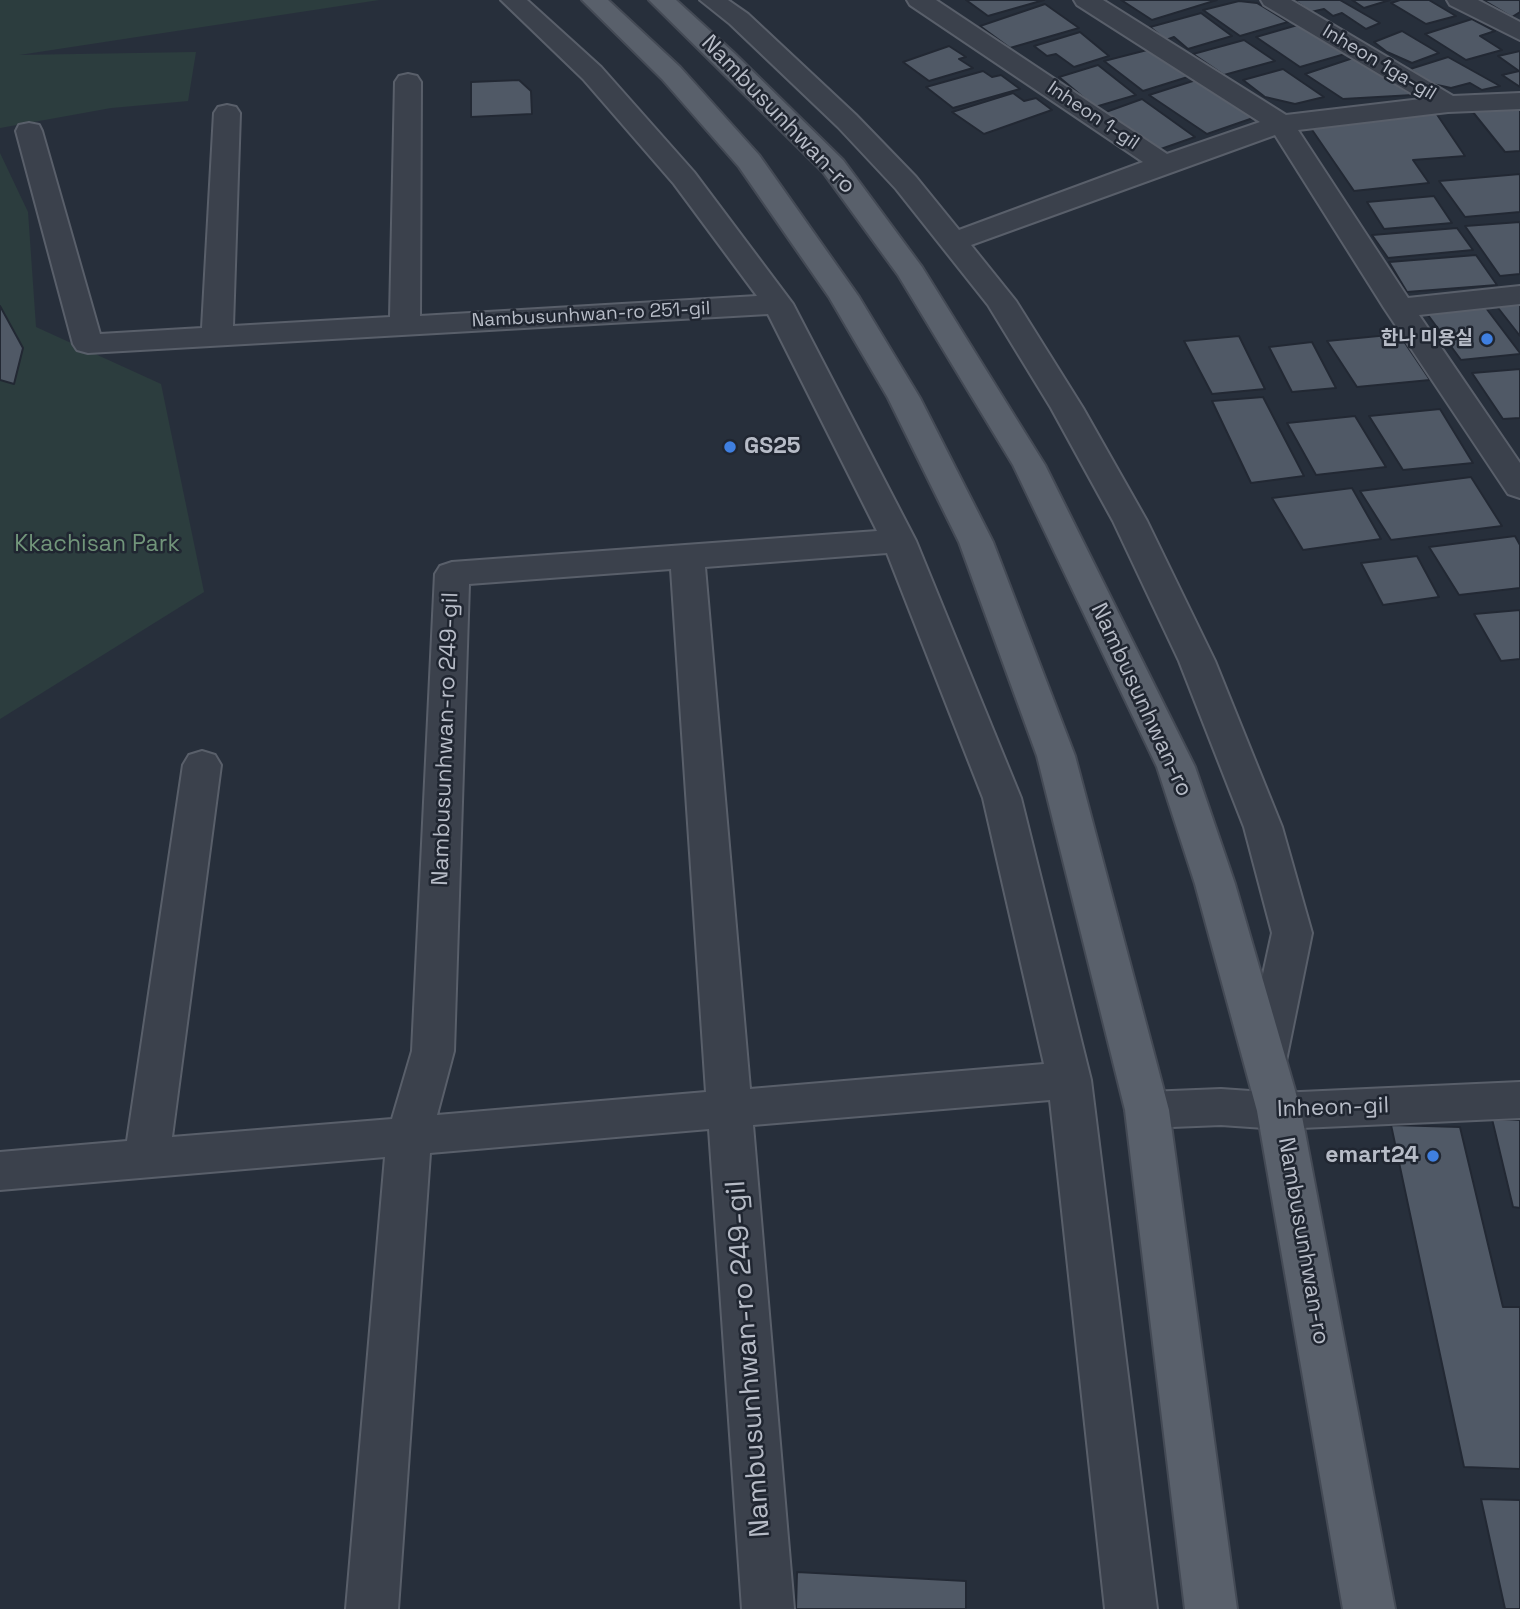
<!DOCTYPE html>
<html>
<head>
<meta charset="utf-8">
<style>
  body { margin:0 }
  canvas { display:block; background:#272f3b }
</style>
</head>
<body>
<canvas width="1520" height="1609"></canvas>
<script>
const g = document.querySelector('canvas').getContext('2d');
g.lineJoin = 'round';
function fillPath(path, color) {
  g.fillStyle = color;
  g.fill(path, 'evenodd');
}
function poly(rows) {
  const path = new Path2D();
  for (const r of rows) {
    path.moveTo(r[0], r[1]);
    for (let i = 2; i < r.length; i += 2) path.lineTo(r[i], r[i + 1]);
  }
  return path;
}
function strokePath(path, color, width, dash) {
  g.strokeStyle = color;
  g.lineWidth = width;
  g.lineCap = dash ? 'butt' : 'round';
  g.setLineDash(dash || []);
  g.stroke(path);
}
function drawText(font, color, halo, rows, align = 'center') {
  g.font = font + ' "Space Grotesk","Noto Sans KR",sans-serif';
  g.lineWidth = 5;
  g.setLineDash([]);
  g.textBaseline = 'middle';
  g.strokeStyle = halo;
  g.fillStyle = color;
  for (const [text, x, y, turn = 0] of rows) {
    g.save();
    g.translate(x, y);
    g.rotate((+turn || 0) * Math.PI / 180);
    g.textAlign = isNaN(turn) ? turn : align;
    if (halo) g.strokeText(text, 0, 0);
    g.fillText(text, 0, 0);
    g.restore();
  }
}
const green = poly([
  [0,0,379,0,19,55,196,52,188,101,111,108,0,128],
  [0,153,28,212,36,327,161,384,204,592,0,719]
]);
const building = poly([
  [966,0,1044,0,988,16,966,0],
  [1121,0,1217,0,1152,20,1121,0],
  [1294,0,1340,0,1380,23,1366,29,1342,13,1333,16,1324,9,1311,12,1294,0],
  [1352,0,1390,0,1364,8,1352,0],
  [1400,0,1429,0,1456,16,1426,24,1391,3,1400,0],
  [1483,0,1520,0,1520,12,1512,17,1483,0],
  [1239,1,1257,3,1288,22,1240,36,1203,10,1239,1],
  [1045,4,1079,28,1010,48,980,26,1045,4],
  [1201,13,1232,36,1188,49,1174,37,1166,40,1150,27,1201,13],
  [1472,19,1495,31,1480,36,1502,50,1466,60,1425,34,1472,19],
  [1301,24,1345,54,1300,67,1256,37,1301,24],
  [1402,31,1439,53,1412,63,1387,52,1374,42,1402,31],
  [1080,32,1109,56,1074,67,1056,54,1047,56,1034,46,1080,32],
  [1244,40,1275,61,1224,75,1193,54,1244,40],
  [949,46,966,57,959,59,973,68,929,81,903,62,949,46],
  [1151,49,1191,76,1143,91,1104,61,1151,49],
  [1520,51,1520,87,1502,75,1519,71,1498,56,1520,51],
  [1448,57,1500,86,1482,90,1470,83,1451,88,1428,83,1410,69,1448,57],
  [1353,58,1413,95,1343,99,1305,74,1353,58],
  [1098,65,1136,95,1095,107,1059,77,1098,65],
  [1283,69,1324,97,1295,104,1265,97,1243,80,1283,69],
  [983,71,992,77,1001,75,1020,89,953,108,926,87,983,71],
  [1199,79,1256,117,1207,134,1149,95,1199,79],
  [519,80,531,91,532,114,471,117,471,82,519,80],
  [1013,93,1024,101,1036,98,1052,110,984,134,952,112,1013,93],
  [1142,99,1195,137,1158,150,1103,113,1142,99],
  [1520,108,1520,151,1505,152,1472,111,1520,108],
  [1436,113,1465,156,1413,160,1429,183,1354,191,1308,124,1436,113],
  [1520,174,1520,212,1465,217,1439,181,1520,174],
  [1434,196,1452,223,1384,229,1367,202,1434,196],
  [1520,222,1520,274,1500,276,1465,226,1520,222],
  [1457,228,1473,250,1388,258,1372,235,1457,228],
  [1476,255,1497,285,1407,292,1389,262,1476,255],
  [1520,301,1520,336,1495,304,1520,301],
  [1483,304,1520,353,1520,354,1461,360,1425,311,1483,304],
  [0,306,23,348,14,384,0,380,0,306],
  [1399,334,1430,380,1357,387,1327,341,1399,334],
  [1239,336,1265,389,1212,394,1184,341,1239,336],
  [1312,342,1336,388,1292,392,1269,347,1312,342],
  [1520,369,1520,418,1503,419,1472,373,1520,369],
  [1263,397,1304,476,1251,483,1212,401,1263,397],
  [1440,409,1473,463,1403,470,1369,416,1440,409],
  [1355,416,1386,467,1316,475,1287,423,1355,416],
  [1471,477,1502,526,1391,540,1360,491,1471,477],
  [1352,488,1381,539,1303,550,1272,498,1352,488],
  [1515,536,1520,545,1520,588,1459,595,1429,547,1515,536],
  [1417,556,1439,597,1383,605,1361,563,1417,556],
  [1520,610,1520,659,1501,661,1474,614,1520,610],
  [1492,1119,1520,1120,1520,1208,1513,1207,1492,1119],
  [1391,1125,1460,1127,1503,1307,1520,1307,1520,1469,1464,1467,1391,1125],
  [1481,1499,1520,1500,1520,1609,1505,1609,1481,1499],
  [797,1572,966,1581,966,1609,796,1609,797,1572]
]);
const minor = poly([
  [501,0,527,0,601,67,694,172,793,304,916,541,1021,798,1091,1080,1157,1609,1105,1609,1050,1100,753,1125,794,1609,742,1609,709,1129,430,1153,398,1609,346,1609,385,1157,0,1190,0,1152,127,1141,183,765,189,755,202,751,215,755,221,765,172,1137,392,1119,412,1051,435,574,440,566,452,562,877,531,768,314,88,353,77,350,73,344,16,131,19,125,29,123,39,125,42,131,100,334,202,328,214,113,218,107,227,105,236,107,240,113,233,326,390,317,395,82,399,76,408,74,417,76,421,82,420,316,757,296,674,184,583,79,501,0],
  [887,553,983,798,1044,1064,750,1089,705,567,887,553],
  [671,569,706,1092,437,1115,454,1051,469,584,671,569],
  [700,0,728,0,748,14,856,115,916,177,959,230,1143,162,910,5,907,0,936,0,1167,154,1260,122,1077,5,1074,0,1103,0,1286,115,1421,99,1264,5,1261,0,1291,0,1453,96,1520,93,1520,109,1448,112,1298,130,1408,298,1520,286,1520,304,1419,315,1520,463,1520,498,1508,494,1384,308,1275,135,971,245,1016,301,1083,408,1147,521,1215,661,1282,827,1312,933,1286,1061,1280,1074,1265,1079,1250,1074,1244,1061,1272,933,1244,827,1179,661,1113,521,1051,408,988,305,896,189,838,127,730,24,700,0],
  [1447,0,1478,0,1520,22,1520,40,1450,5,1447,0],
  [1520,1082,1520,1118,1279,1129,1221,1125,1147,1128,1132,1123,1125,1110,1132,1097,1147,1092,1221,1089,1279,1093,1520,1082]
]);
const major = poly([
  [582,0,608,0,680,67,759,155,859,297,920,398,993,542,1075,756,1169,1110,1237,1609,1185,1609,1125,1110,1037,756,959,542,888,398,829,297,739,167,662,79,582,0],
  [649,0,676,0,733,52,843,160,922,267,1045,465,1195,767,1235,884,1301,1111,1395,1609,1343,1609,1257,1111,1195,884,1157,767,1013,465,898,275,823,172,649,0]
]);
const markers = [
  [1487,339,7,"#3f7fe0"],
  [730,447,7,"#3f7fe0"],
  [1433,1156,7,"#3f7fe0"]
];
const farStreetnames = [
  ["Inheon 1ga-gil",1379,63,31],
  ["Inheon 1-gil",1093,116,34],
  ["Nambusunhwan-ro 251-gil",591,315,-3]
];
const farPoinames = [
  ["한나 미용실",1473,339]
];
const streetNames = [
  ["Nambusunhwan-ro",778,115,46],
  ["Nambusunhwan-ro",1141,700,65],
  ["Nambusunhwan-ro 249-gil",446,739,-88],
  ["Inheon-gil",1333,1108,-2],
  ["Nambusunhwan-ro",1303,1241,80]
];
const poiNames = [
  ["GS25",744,447],
  ["emart24",1419,1156,"right"]
];
const parkNames = [
  ["Kkachisan Park",97,545]
];
const nearStreetnames = [
  ["Nambusunhwan-ro 249-gil",749,1359,-94]
];
fillPath(green, '#2c3d3e');
fillPath(building, '#505966');
strokePath(building, '#222833', 2);
strokePath(minor, '#595f6a', 4);
strokePath(major, '#444a55', 4);
fillPath(minor, '#3b414c');
fillPath(major, '#59606b');
for (const [x, y, r, color] of markers) {
  const dot = new Path2D();
  dot.arc(x, y, r, 0, 2 * Math.PI);
  g.fillStyle = color;
  g.fill(dot);
  strokePath(dot, '#202631', 2.5);
}
drawText('19px', '#b7bcc7', '#202631', farStreetnames);
drawText('bold 19px', '#b7bcc7', '#202631', farPoinames, 'right');
drawText('23px', '#b7bcc7', '#202631', streetNames);
drawText('bold 23px', '#b7bcc7', '#202631', poiNames, 'left');
drawText('23px', '#71957a', '#202631', parkNames);
drawText('28px', '#b7bcc7', '#202631', nearStreetnames);
</script>
</body>
</html>
